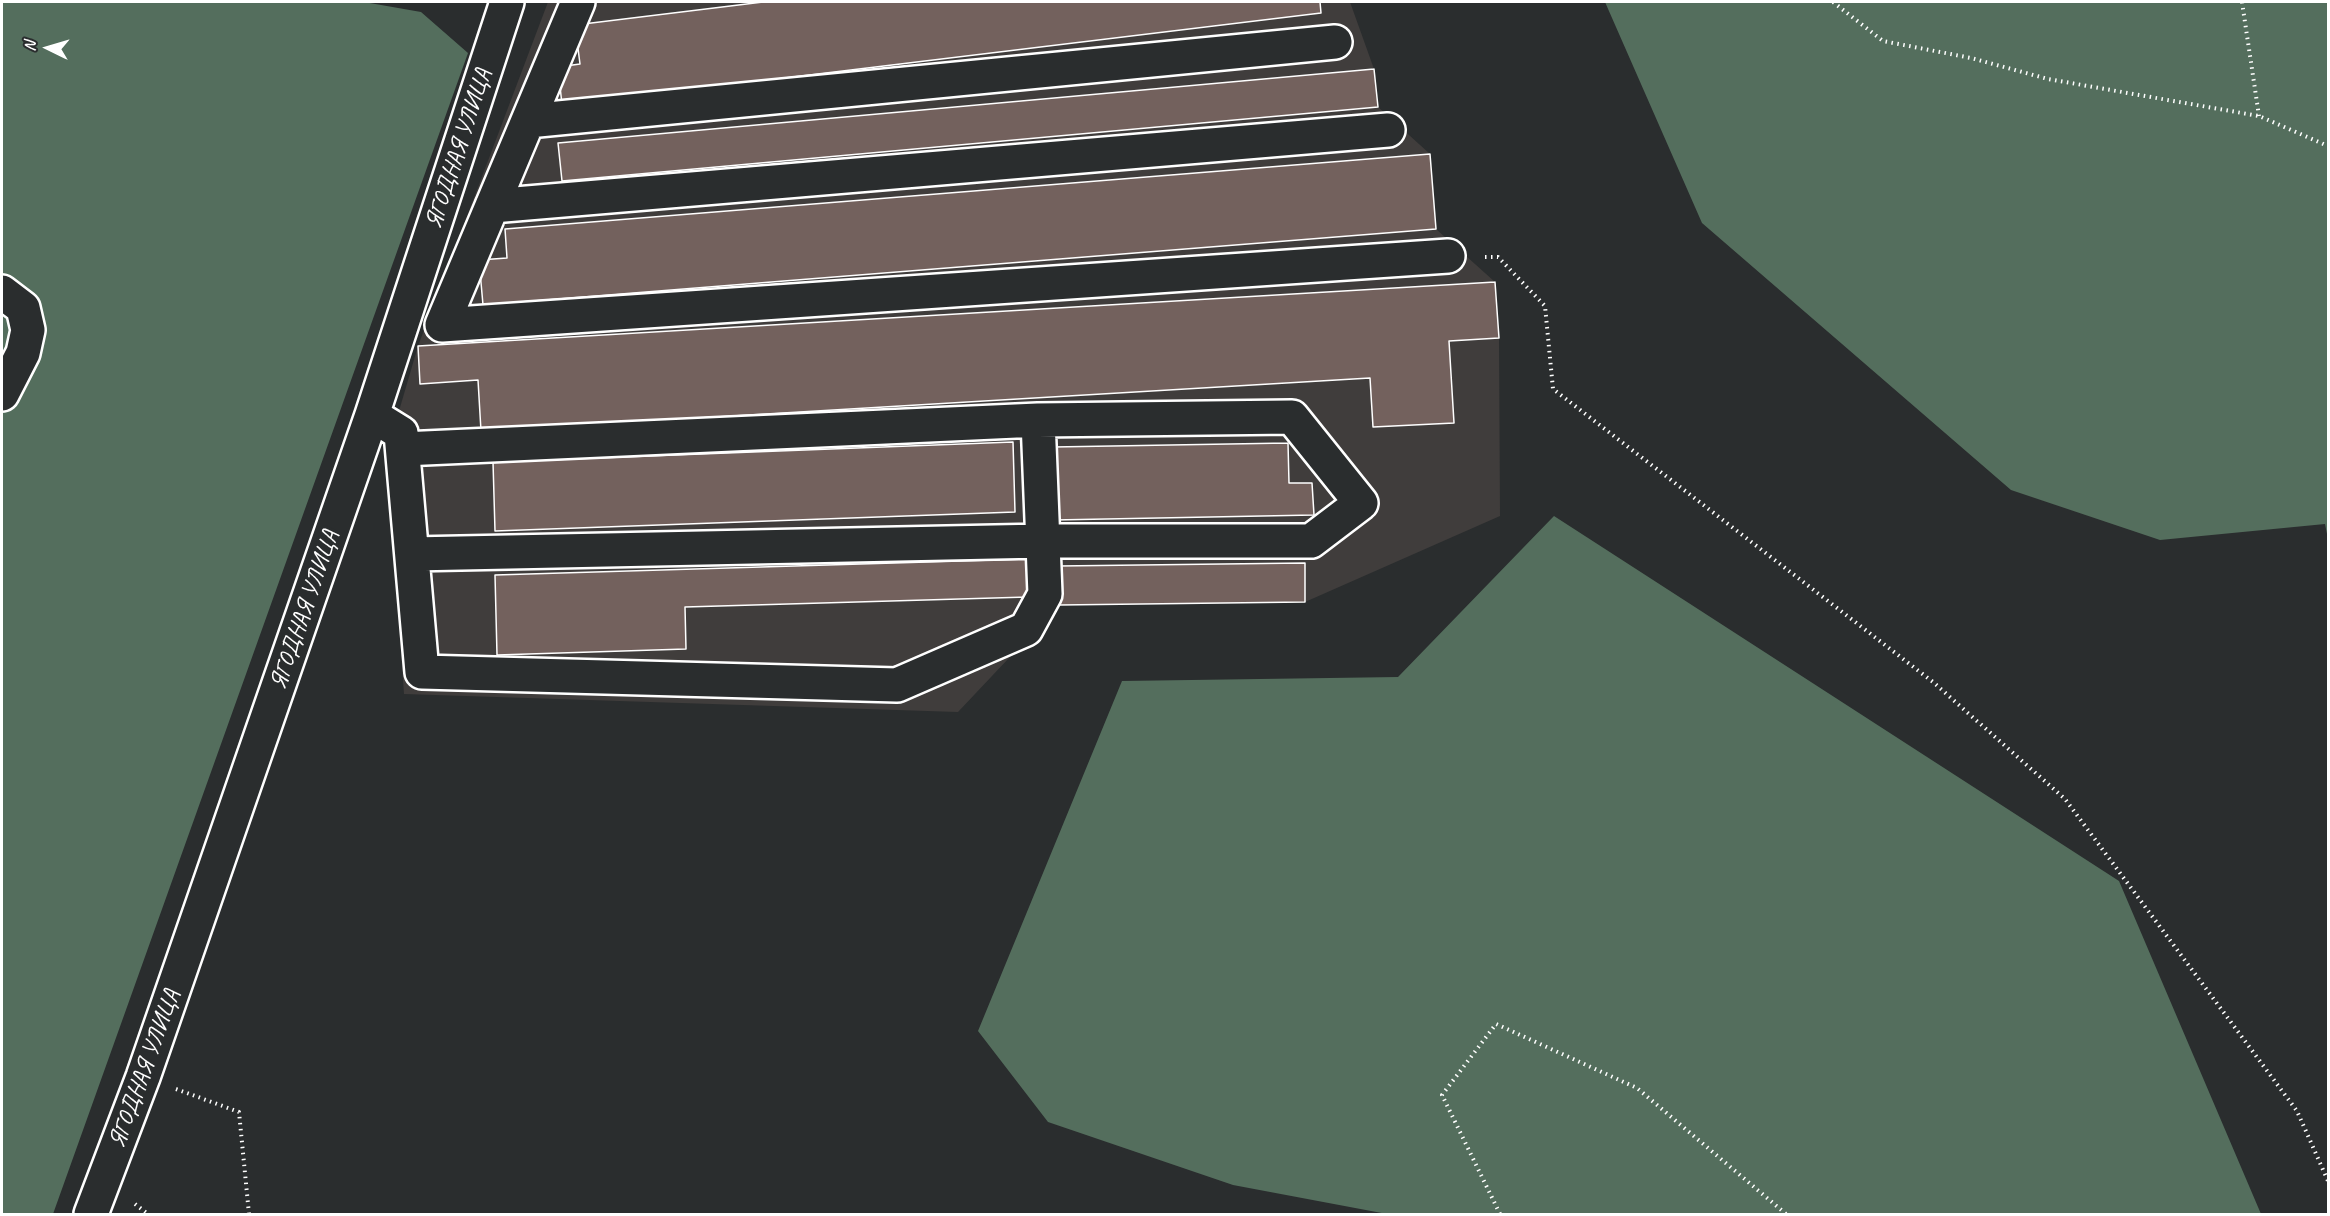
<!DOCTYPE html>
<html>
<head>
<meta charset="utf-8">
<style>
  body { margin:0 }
  #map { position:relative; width:2330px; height:1216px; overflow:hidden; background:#2a2d2e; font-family:Caveat,sans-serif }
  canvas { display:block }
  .frame { position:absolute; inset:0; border:3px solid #fff; pointer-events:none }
  .north { position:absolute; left:18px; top:18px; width:60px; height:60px; -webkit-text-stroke:4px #2a2d2e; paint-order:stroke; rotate:275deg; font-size:16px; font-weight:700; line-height:24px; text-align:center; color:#fff }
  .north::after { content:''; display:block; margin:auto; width:21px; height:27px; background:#fff; clip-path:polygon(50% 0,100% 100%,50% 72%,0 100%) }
</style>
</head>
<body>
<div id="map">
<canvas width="2330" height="1216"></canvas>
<div class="frame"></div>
<div class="north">N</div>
</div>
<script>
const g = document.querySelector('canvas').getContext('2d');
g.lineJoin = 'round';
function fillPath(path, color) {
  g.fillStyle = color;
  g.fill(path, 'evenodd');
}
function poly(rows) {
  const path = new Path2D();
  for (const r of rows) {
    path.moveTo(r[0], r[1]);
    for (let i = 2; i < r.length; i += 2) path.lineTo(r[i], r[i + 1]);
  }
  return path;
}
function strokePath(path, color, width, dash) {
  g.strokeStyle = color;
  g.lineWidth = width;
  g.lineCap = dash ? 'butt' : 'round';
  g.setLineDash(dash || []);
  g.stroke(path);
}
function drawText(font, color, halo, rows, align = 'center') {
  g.font = font + ' Caveat,sans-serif';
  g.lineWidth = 6;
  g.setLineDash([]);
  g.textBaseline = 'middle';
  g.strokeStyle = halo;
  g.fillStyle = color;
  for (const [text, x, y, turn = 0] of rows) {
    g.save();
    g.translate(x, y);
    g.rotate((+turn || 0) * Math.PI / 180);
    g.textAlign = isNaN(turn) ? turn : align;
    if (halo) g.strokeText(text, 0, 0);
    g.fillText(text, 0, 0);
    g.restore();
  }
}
const built = poly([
  [548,2,1350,2,1374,69,1378,107,1430,154,1436,229,1495,282,1499,338,1500,516,1305,602,1059,605,958,712,404,694,387,452,418,346]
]);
const green = poly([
  [2,2,364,2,421,12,468,53,53,1214,2,1214],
  [1605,2,2328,2,2328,539,2325,524,2160,540,2011,490,1702,223],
  [1554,516,2119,881,2261,1214,1387,1214,1233,1185,1048,1122,978,1031,1122,681,1398,677]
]);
const building = poly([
  [763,2,1320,2,1321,13,562,105,558,67,580,64,575,25,763,2],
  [1374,69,1378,107,562,181,558,143,1374,69],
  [1430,154,1436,229,483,305,479,260,507,258,505,229,1430,154],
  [1495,282,1499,338,1449,341,1454,423,1373,427,1370,378,481,431,478,380,420,384,418,346,1495,282],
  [1013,442,1015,512,495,531,493,462,1013,442],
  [1288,443,1289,483,1312,483,1314,515,1054,520,1053,447,1288,443],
  [1027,559,1028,597,685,607,686,649,497,655,495,575,1027,559],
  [1305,563,1305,602,1059,605,1058,566,1305,563]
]);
const path = poly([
  [1833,2,1883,41,1971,58,2048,79,2259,116,2328,146],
  [2242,2,2259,116],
  [1485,257,1498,257,1545,306,1553,389,1933,682,2065,799,2297,1111,2328,1181],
  [176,1089,239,1112,249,1214],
  [135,1204,148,1214],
  [1500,1214,1442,1095,1496,1024,1637,1088,1786,1214]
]);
const minor = poly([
  [578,2,442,325,1448,256],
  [528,121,1335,42],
  [492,206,1388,130],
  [2,292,23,308,28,330,23,353,2,394],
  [372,415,401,433,422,672,897,685,1026,629,1045,594,1038,420],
  [403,449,1038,420,1292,417,1361,503,1311,541,1043,541,412,554],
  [91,1214,143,1077,372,415,507,2]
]);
const streetNames = [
  ["ЯГОДНАЯ УЛИЦА",459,149,-72],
  ["ЯГОДНАЯ УЛИЦА",305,610,-71],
  ["ЯГОДНАЯ УЛИЦА",145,1069,-70]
];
fillPath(built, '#403d3c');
fillPath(green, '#546e5d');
fillPath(building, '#73615d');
strokePath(building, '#fff', 1.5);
strokePath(minor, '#fff', 38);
strokePath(path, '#fff', 4, [1.5, 4.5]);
strokePath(minor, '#2a2d2e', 33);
drawText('24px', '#fff', '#2a2d2e', streetNames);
</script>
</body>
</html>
